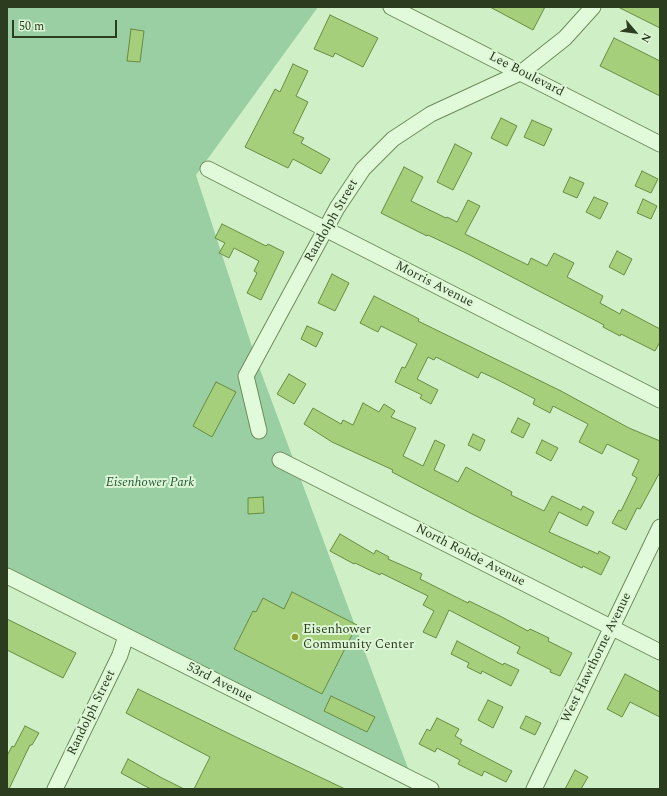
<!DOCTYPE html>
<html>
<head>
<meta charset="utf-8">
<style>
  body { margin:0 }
  #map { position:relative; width:667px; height:796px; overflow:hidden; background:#cff0c7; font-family:Spectral,serif }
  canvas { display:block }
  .frame { position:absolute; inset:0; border:8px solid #2c3c1f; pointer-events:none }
  .north { position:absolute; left:615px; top:12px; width:40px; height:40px; -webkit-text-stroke:3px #ddf7d6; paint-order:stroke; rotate:118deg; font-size:11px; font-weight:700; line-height:16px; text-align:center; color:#2c3c1f }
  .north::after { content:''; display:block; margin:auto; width:14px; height:18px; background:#2c3c1f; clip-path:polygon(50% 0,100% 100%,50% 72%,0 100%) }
  .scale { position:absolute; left:12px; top:20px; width:105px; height:18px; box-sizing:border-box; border:2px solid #2c3c1f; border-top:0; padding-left:5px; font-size:12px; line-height:14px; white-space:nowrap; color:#2c3c1f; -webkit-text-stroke:3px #ddf7d6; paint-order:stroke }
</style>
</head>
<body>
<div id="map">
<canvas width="667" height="796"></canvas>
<div class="frame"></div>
<div class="north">N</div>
<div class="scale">50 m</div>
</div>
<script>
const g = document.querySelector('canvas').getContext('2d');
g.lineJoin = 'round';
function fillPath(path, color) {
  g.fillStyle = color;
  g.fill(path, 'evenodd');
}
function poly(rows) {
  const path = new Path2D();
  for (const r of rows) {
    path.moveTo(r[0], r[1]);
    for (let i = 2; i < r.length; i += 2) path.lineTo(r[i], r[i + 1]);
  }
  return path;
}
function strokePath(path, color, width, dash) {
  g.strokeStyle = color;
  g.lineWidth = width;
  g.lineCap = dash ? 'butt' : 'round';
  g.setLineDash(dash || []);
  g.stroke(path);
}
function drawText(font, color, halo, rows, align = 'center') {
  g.font = font + ' Spectral,serif';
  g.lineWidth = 4;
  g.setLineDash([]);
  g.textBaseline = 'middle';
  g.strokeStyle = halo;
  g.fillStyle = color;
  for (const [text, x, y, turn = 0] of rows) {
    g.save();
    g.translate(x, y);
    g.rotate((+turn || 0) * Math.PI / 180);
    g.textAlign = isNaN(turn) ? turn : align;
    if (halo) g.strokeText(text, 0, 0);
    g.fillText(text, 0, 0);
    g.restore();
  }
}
const green = poly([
  [7,7,318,7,196,175,255,356,409,771,7,571]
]);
const building = poly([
  [490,7,545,7,533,30,490,7],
  [618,7,660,7,660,28,618,7],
  [330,15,378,38,363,67,335,53,333,57,314,49,330,15],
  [131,29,144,31,140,62,127,61,131,29],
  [614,38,660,61,660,96,600,66,614,38],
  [293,64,308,71,296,96,308,102,293,133,304,138,301,143,330,159,321,174,293,159,288,168,245,147,275,89,280,92,293,64],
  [501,118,517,126,507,146,491,138,501,118],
  [532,120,552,129,544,146,524,137,532,120],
  [455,144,472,153,453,190,437,182,455,144],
  [404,167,423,177,411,201,446,218,447,217,457,222,468,200,480,206,465,234,528,265,531,258,547,266,554,253,574,263,567,277,603,296,600,303,620,314,622,309,660,329,660,342,655,351,621,334,620,336,603,327,604,325,468,254,428,235,427,236,381,213,404,167],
  [642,171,658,179,651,193,635,186,642,171],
  [570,177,584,183,577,198,563,192,570,177],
  [594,197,608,203,600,219,586,212,594,197],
  [643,199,657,206,651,219,637,213,643,199],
  [222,224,266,246,268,244,284,252,261,300,247,293,257,273,254,271,259,261,234,248,229,258,219,253,225,243,215,238,222,224],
  [617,251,632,259,624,275,609,267,617,251],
  [332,274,349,283,335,311,318,303,332,274],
  [374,296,419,319,418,321,561,391,629,428,660,441,660,472,640,509,637,508,626,530,612,523,619,510,621,511,637,478,632,475,639,460,607,444,602,454,579,442,588,424,553,406,550,413,533,404,535,399,496,379,481,372,478,378,436,357,434,360,428,357,417,379,438,390,431,404,420,398,422,395,395,382,402,367,405,368,417,344,381,326,378,332,360,323,374,296],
  [307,326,323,333,316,347,301,339,307,326],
  [289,374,306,384,294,404,277,394,289,374],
  [216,382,236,392,212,437,193,426,216,382],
  [363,403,379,412,384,404,395,411,391,417,416,428,403,456,423,466,435,440,445,445,434,470,458,482,466,467,512,492,511,495,544,511,552,496,581,510,583,506,594,512,587,526,559,512,549,532,598,554,599,551,610,557,601,575,583,566,582,568,474,515,392,472,393,470,332,442,304,424,313,408,341,424,343,420,353,425,363,403],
  [518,418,530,424,523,438,511,432,518,418],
  [473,434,485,440,480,451,468,445,473,434],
  [542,440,558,448,551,461,536,453,542,440],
  [263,497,264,513,248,514,248,498,263,497],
  [340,534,374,554,376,550,389,557,388,559,422,574,420,579,468,603,469,601,500,616,528,631,530,629,549,638,548,641,572,653,560,676,550,672,551,670,517,653,520,647,449,610,436,638,423,632,434,611,423,605,428,596,381,573,380,575,355,563,354,564,330,551,340,534],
  [292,592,357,625,322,694,234,649,253,611,256,612,263,598,284,609,292,592],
  [7,619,76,653,63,678,7,650,7,619],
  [457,641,503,665,504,663,519,670,511,686,482,671,481,674,467,667,469,663,451,654,457,641],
  [625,674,660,692,660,717,630,702,622,717,607,709,625,674],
  [138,689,238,738,345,789,194,789,210,757,126,713,138,689],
  [331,696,375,717,367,732,324,711,331,696],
  [488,700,503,707,493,728,478,720,488,700],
  [526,716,541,723,535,735,520,728,526,716],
  [437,718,459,729,455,736,462,740,460,744,512,771,506,782,484,771,482,776,458,764,460,760,437,748,435,752,419,744,427,729,430,731,437,718],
  [25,726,39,733,32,745,30,745,9,789,7,789,7,756,12,746,14,747,25,726],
  [128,759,162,778,184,789,151,789,143,785,121,773,128,759],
  [575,770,588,777,581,789,565,789,575,770]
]);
const street = poly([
  [391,7,660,144],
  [208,169,660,400],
  [259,431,246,376,337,208,363,169,393,139,431,114,522,72,565,38,593,7],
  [280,460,660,652],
  [7,576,431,789],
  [55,789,120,655,126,636],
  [534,789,660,527]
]);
const markers = [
  [295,637,4,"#959d29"]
];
const streetNames = [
  ["Lee Boulevard",526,75,27],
  ["Randolph Street",332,221,-60],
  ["Morris Avenue",434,285,27],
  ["North Rohde Avenue",470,556,27],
  ["West Hawthorne Avenue",597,658,-64],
  ["53rd Avenue",219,683,27],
  ["Randolph Street",92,713,-64]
];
const parkNames = [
  ["Eisenhower Park",150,483]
];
const poiNames = [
  ["Eisenhower",303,630],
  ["Community Center",303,645]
];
fillPath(green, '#9acfa4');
fillPath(building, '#a5cf7b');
strokePath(building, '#688c40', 1);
strokePath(street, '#6e8c5b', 17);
strokePath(street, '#e1fada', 15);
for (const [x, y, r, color] of markers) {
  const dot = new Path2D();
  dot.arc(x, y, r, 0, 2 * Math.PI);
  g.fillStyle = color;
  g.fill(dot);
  strokePath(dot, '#ddf7d6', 1.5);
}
drawText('13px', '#2c3c1f', '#ddf7d6', streetNames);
drawText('italic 13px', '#255937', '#ddf7d6', parkNames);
drawText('13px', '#2c3c1f', '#ddf7d6', poiNames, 'left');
</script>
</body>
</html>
